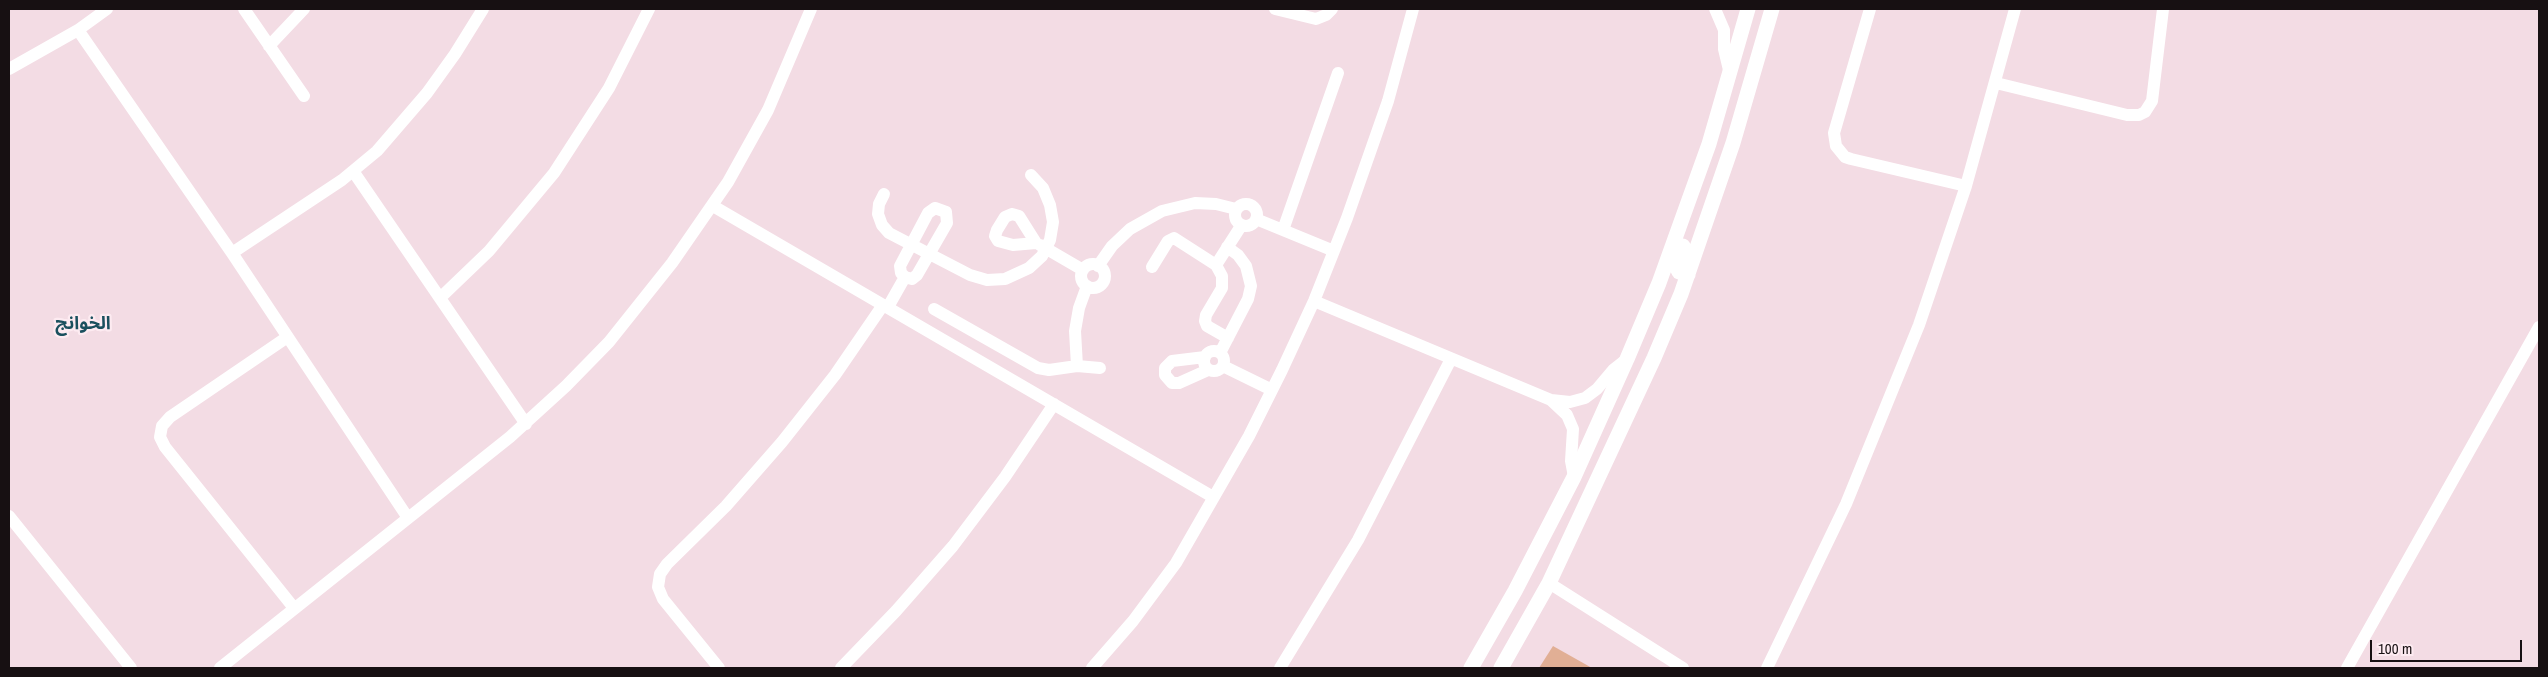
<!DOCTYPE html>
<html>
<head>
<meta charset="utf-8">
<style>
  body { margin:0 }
  #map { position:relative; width:2548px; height:677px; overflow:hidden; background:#f3dce4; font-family:"Archivo Narrow",sans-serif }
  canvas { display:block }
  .frame { position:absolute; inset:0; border:10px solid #171012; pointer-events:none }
  .scale { position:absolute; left:2370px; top:640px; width:152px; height:22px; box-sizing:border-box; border:2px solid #171012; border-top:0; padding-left:6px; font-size:15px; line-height:18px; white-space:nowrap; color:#171012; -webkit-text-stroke:4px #fdebf1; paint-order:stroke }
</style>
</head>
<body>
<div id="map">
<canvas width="2548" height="677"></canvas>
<div class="frame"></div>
<div class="scale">100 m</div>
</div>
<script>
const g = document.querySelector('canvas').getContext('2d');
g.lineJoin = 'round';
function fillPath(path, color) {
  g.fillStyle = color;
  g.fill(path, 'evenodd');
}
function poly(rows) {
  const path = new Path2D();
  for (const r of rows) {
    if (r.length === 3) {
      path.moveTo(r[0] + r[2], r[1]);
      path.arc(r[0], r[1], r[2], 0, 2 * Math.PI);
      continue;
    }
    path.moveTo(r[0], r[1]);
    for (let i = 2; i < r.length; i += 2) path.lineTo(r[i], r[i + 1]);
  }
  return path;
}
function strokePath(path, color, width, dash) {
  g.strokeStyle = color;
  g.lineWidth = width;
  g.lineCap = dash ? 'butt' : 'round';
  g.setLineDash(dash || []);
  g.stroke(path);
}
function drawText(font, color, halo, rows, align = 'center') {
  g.font = font + ' "Archivo Narrow","Noto Sans Arabic",sans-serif';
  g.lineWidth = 4.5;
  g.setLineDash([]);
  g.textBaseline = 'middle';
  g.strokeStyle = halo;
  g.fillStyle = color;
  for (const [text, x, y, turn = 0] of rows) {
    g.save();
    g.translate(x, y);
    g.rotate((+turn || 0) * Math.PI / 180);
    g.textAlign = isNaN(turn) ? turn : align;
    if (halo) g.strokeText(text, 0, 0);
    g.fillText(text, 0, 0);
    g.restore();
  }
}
const green = poly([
  [1553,646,1592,668,1539,668]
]);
const minor = poly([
  [244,9,304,96],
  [1275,9,1316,19,1326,15,1332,9],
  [1715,9,1724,30,1724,49,1730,74],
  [1870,9,1834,133,1836,146,1845,157,1851,159,1966,186],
  [78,30,232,253,408,518],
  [269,46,304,9],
  [9,69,78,30,107,9],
  [1996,83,2127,115,2139,115,2145,112,2152,101,2163,9],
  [353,171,526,424],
  [884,194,879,204,878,214,882,225,889,233,970,275,987,280,1005,279,1029,268,1042,256,1050,240,1053,222,1050,205,1043,188,1031,175],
  [1246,215,11],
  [713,206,1213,497],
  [935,208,946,212,947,223,917,275,912,279,905,277,901,273,900,266,928,213,935,208],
  [1012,214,1019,216,1036,243,1013,245,998,241,995,236,997,230,1005,217,1012,214],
  [1256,219,1334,251],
  [1283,230,1338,73],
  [1040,245,1083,270],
  [232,253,342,180,377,151,427,93,455,54,483,9],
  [1093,276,12],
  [1216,265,1241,226],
  [1098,266,1112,246,1130,229,1162,211,1195,203,1216,204,1236,209],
  [1152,267,1168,241,1174,238,1216,265,1222,276,1222,288,1206,315,1205,321,1207,326,1228,338],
  [440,298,489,251,554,173,609,88,649,9],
  [1314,301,1551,400,1570,402,1585,398,1597,389,1613,370,1627,359],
  [888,307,905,277],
  [934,309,1038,368,1049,370,1077,366,1100,368],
  [286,338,170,417,162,426,160,437,165,447,294,608],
  [1214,361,10],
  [1220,353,1248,299,1251,286,1246,266,1238,255,1227,247],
  [1205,357,1172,361,1165,368,1165,375,1172,383,1179,383,1208,370],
  [1077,366,1075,331,1079,308,1087,286],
  [1223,366,1272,390],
  [1551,400,1567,415,1573,429,1571,461,1574,477],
  [9,516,131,668],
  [1549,583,1683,668],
  [220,668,510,437,566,386,609,342,672,263,728,182,768,110,811,9],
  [719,668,663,599,658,587,660,574,667,564,726,506,782,442,835,375,883,305],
  [841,668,896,611,953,546,1005,477,1054,404],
  [1092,668,1133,621,1176,563,1249,436,1282,370,1314,301,1347,218,1388,101,1413,9],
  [1280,668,1358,540,1451,359],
  [1767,668,1846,504,1919,325,1966,186,2015,9],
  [2347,668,2539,327]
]);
const tertiary = poly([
  [1683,246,1676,266,1679,272,1688,275],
  [1471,668,1515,591,1574,477,1627,359,1659,283,1709,144,1748,9],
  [1501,668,1549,583,1654,358,1681,294,1733,143,1772,9]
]);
const districtNames = [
  ["الخوانج",83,324]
];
fillPath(green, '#e1af95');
strokePath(minor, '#fff', 12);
strokePath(tertiary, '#fff', 15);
drawText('bold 18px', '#1a505e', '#fdebf1', districtNames);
</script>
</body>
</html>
